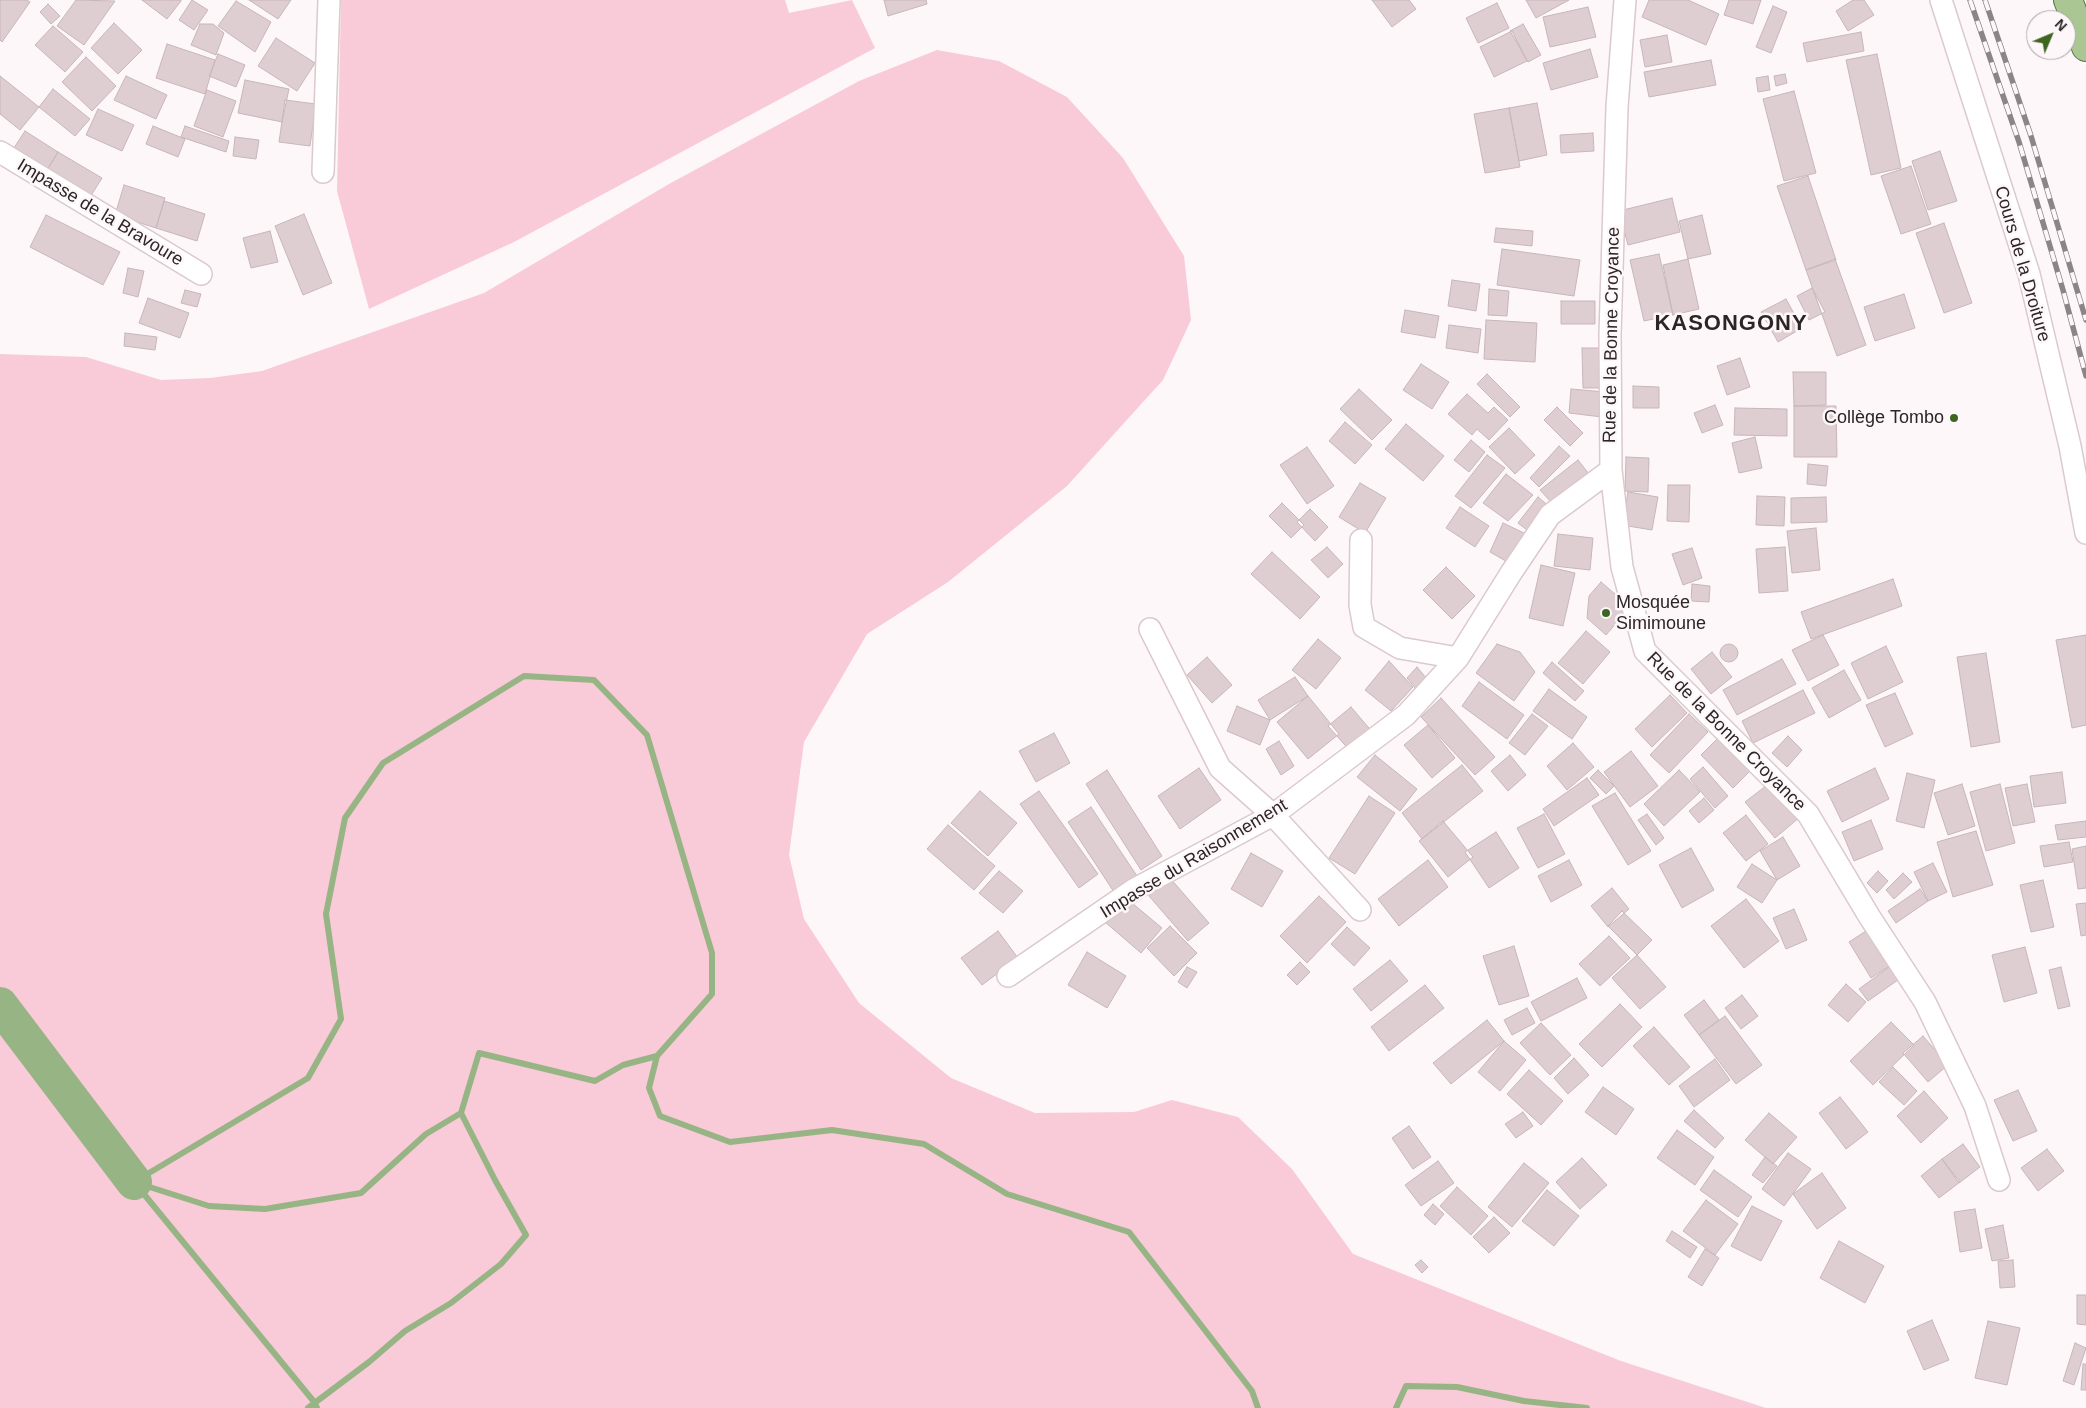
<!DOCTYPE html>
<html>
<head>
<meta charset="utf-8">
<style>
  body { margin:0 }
  #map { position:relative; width:2086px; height:1408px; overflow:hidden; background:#fef7f9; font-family:Helvetica,sans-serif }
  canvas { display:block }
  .north { position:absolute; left:2026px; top:10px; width:50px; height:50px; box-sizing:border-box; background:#fef7f9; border:1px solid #aaa3a5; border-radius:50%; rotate:45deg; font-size:14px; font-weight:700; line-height:20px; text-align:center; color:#2b2526 }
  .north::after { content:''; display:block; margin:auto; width:18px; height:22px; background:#3f6620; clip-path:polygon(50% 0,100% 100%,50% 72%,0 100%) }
</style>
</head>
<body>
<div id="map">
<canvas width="2086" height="1408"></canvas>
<div class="north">N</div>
</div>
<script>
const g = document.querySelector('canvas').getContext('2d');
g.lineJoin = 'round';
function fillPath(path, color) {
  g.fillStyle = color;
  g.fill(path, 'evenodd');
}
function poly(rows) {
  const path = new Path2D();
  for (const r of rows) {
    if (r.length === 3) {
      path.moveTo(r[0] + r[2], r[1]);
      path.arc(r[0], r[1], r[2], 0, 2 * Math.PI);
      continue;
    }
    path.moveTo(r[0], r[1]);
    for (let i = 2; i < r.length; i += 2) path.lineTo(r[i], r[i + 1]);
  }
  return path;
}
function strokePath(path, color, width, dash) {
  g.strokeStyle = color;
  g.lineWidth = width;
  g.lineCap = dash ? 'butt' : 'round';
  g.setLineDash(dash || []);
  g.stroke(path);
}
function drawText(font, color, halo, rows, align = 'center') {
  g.font = font + ' Helvetica,sans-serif';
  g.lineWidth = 5;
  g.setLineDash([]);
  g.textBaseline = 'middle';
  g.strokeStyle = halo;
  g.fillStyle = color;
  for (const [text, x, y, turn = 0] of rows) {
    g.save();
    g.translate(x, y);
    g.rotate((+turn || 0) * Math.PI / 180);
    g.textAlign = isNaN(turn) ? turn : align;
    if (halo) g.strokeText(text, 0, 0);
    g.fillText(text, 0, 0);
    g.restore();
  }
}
const green = poly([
  [341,0,785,0,789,13,852,0,875,48,514,242,369,309,337,191],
  [937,50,999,61,1067,97,1123,158,1184,256,1191,320,1163,380,1067,486,948,582,867,634,804,742,789,855,804,919,859,1003,951,1078,1035,1113,1134,1112,1172,1100,1238,1117,1292,1169,1353,1254,1621,1361,1766,1408,0,1408,0,354,86,357,161,380,210,378,262,371,484,293,669,184,859,81]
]);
const stream = poly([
  [134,1182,308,1078,341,1019,326,914,345,818,383,763,524,676,594,680,647,735,712,953,712,994,657,1056,649,1088,660,1116,730,1142,832,1130,924,1144,1007,1194,1129,1232,1252,1391,1258,1408],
  [134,1182,209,1206,265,1209,361,1193,426,1134,461,1113,479,1053,595,1081,623,1065,657,1056],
  [134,1182,315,1403,317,1408],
  [308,1408,369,1362,405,1331,451,1303,501,1264,526,1235,495,1180,461,1113],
  [1396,1408,1406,1386,1457,1387,1524,1401,1587,1408]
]);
const river = poly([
  [0,1005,134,1182]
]);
const building = poly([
  [0,0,27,0,30,2,2,42,0,40,0,0],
  [76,0,115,1,84,45,57,26,76,0],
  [142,0,181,0,181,1,167,19,142,0],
  [192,0,208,10,194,30,179,20,192,0],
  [249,0,291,0,278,19,249,0],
  [884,0,926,0,927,4,888,16,884,0],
  [1372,0,1409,0,1416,9,1392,27,1372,0],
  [1526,0,1569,0,1536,18,1526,0],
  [1649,0,1688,0,1719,14,1706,45,1642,17,1649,0],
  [1729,0,1761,0,1753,24,1724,15,1729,0],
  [1853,0,1864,0,1874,15,1848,31,1836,11,1853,0],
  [236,1,271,22,255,52,218,26,236,1],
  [1497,3,1509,28,1478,43,1466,18,1497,3],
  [48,4,60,16,51,24,40,12,48,4],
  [1773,6,1787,12,1771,53,1756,47,1773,6],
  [1588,7,1596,37,1550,47,1543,17,1588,7],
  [114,23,142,50,118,74,91,48,114,23],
  [200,24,213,24,224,33,216,55,191,45,200,24],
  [1523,24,1541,55,1528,62,1510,31,1523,24],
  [53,26,83,52,65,72,35,45,53,26],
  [1512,31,1527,61,1494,77,1480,47,1512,31],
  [1861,32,1864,51,1807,62,1803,43,1861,32],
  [1667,35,1672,62,1645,67,1640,40,1667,35],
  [276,38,315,63,297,91,258,66,276,38],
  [167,44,215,60,205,94,156,78,167,44],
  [1590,49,1598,77,1551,90,1543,63,1590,49],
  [218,54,245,65,236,87,209,76,218,54],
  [1877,54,1901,168,1871,175,1846,60,1877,54],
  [86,57,116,86,92,111,62,82,86,57],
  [1711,60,1716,85,1649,97,1644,72,1711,60],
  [1785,74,1787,83,1776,86,1774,76,1785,74],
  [0,76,39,107,20,130,0,114,0,76],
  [126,76,167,95,156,119,114,100,126,76],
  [1768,76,1770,90,1758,92,1756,78,1768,76],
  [245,80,289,89,282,122,238,113,245,80],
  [53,89,90,119,75,136,39,107,53,89],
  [207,90,236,101,223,137,194,126,207,90],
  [1794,91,1816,173,1784,181,1763,99,1794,91],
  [285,100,316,104,310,146,279,142,285,100],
  [1537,103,1547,155,1519,161,1509,108,1537,103],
  [1509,108,1520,167,1485,173,1474,114,1509,108],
  [98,109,134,125,122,151,86,135,98,109],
  [153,126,185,139,178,157,146,144,153,126],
  [185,126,229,141,226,152,181,137,185,126],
  [25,131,58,152,44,175,10,154,25,131],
  [1593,133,1594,151,1561,153,1560,135,1593,133],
  [235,137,259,140,256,159,233,156,235,137],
  [1940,151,1957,201,1928,210,1912,161,1940,151],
  [58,152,102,178,87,202,44,175,58,152],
  [1911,166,1931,224,1901,234,1881,176,1911,166],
  [1808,176,1836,260,1806,270,1777,186,1808,176],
  [124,185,165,198,156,228,115,215,124,185],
  [1672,198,1680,232,1628,245,1619,211,1672,198],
  [164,201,205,214,197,241,156,228,164,201],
  [304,214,332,283,303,295,275,226,304,214],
  [46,215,120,252,103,285,30,247,46,215],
  [1702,215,1711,254,1688,259,1679,221,1702,215],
  [1944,223,1972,303,1944,313,1916,233,1944,223],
  [1496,228,1533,231,1532,246,1494,242,1496,228],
  [270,231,278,262,251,268,243,238,270,231],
  [1502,249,1580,260,1574,296,1497,285,1502,249],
  [1659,254,1673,315,1644,321,1630,260,1659,254],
  [1688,259,1699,309,1673,315,1663,265,1688,259],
  [1835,259,1866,345,1837,356,1806,270,1835,259],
  [128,268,144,271,138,297,123,293,128,268],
  [1452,280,1480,284,1476,311,1448,306,1452,280],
  [1812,288,1825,312,1809,320,1797,296,1812,288],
  [1489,289,1509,291,1507,316,1488,315,1489,289],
  [185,290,201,294,197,307,181,303,185,290],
  [1904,294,1915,328,1875,341,1864,307,1904,294],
  [148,298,189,313,180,338,139,323,148,298],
  [1786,299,1802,328,1778,342,1761,312,1786,299],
  [1561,301,1595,301,1595,324,1561,324,1561,301],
  [1405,310,1439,316,1435,338,1401,332,1405,310],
  [1486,320,1537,323,1535,362,1484,359,1486,320],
  [1449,325,1481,329,1478,353,1446,348,1449,325],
  [125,333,157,337,155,350,124,346,125,333],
  [1582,348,1603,348,1603,388,1583,388,1582,348],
  [1740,358,1750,387,1727,395,1717,366,1740,358],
  [1421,364,1449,382,1432,409,1403,390,1421,364],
  [1793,372,1826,372,1826,405,1794,406,1793,372],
  [1487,374,1520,407,1510,417,1477,384,1487,374],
  [1633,386,1659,387,1659,408,1633,408,1633,386],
  [1359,389,1392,420,1372,440,1340,409,1359,389],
  [1571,389,1605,392,1602,417,1569,413,1571,389],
  [1467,394,1488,413,1494,407,1508,420,1489,440,1477,429,1472,435,1448,414,1467,394],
  [1715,405,1723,425,1702,433,1694,413,1715,405],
  [1794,406,1836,406,1837,457,1794,457,1794,406],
  [1557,407,1583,433,1570,446,1544,420,1557,407],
  [1735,408,1787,409,1787,436,1734,435,1735,408],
  [1345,422,1372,445,1355,464,1329,441,1345,422],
  [1406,424,1444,456,1423,481,1385,449,1406,424],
  [1509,428,1535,455,1515,474,1489,447,1509,428],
  [1755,437,1762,468,1739,473,1732,443,1755,437],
  [1471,440,1485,452,1469,472,1454,460,1471,440],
  [1559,446,1570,456,1539,487,1530,478,1559,446],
  [1307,447,1334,486,1307,504,1280,465,1307,447],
  [1487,455,1505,468,1471,508,1455,496,1487,455],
  [1626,457,1649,458,1648,492,1625,491,1626,457],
  [1578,460,1589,474,1551,502,1540,490,1578,460],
  [1808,464,1828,466,1826,486,1807,484,1808,464],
  [1506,474,1533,495,1508,521,1483,503,1506,474],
  [1360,483,1386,498,1365,533,1339,517,1360,483],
  [1668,485,1690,485,1689,522,1667,521,1668,485],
  [1628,492,1658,497,1652,530,1622,525,1628,492],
  [1757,496,1785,497,1784,526,1756,525,1757,496],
  [1538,497,1551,508,1531,533,1518,523,1538,497],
  [1826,497,1827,522,1791,523,1791,498,1826,497],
  [1282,503,1304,525,1291,538,1269,516,1282,503],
  [1460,507,1489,526,1475,547,1446,528,1460,507],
  [1310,509,1328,527,1315,541,1297,522,1310,509],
  [1503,523,1526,534,1511,564,1490,552,1503,523],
  [1816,528,1820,570,1792,573,1787,531,1816,528],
  [1558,534,1593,538,1590,570,1554,566,1558,534],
  [1327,547,1343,564,1328,578,1311,560,1327,547],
  [1785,547,1788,591,1759,593,1756,549,1785,547],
  [1692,548,1702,578,1683,585,1672,554,1692,548],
  [1272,552,1320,597,1300,619,1251,574,1272,552],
  [1541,565,1575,573,1563,626,1529,618,1541,565],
  [1446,567,1475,596,1452,619,1423,590,1446,567],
  [1893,579,1902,606,1811,639,1801,612,1893,579],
  [1601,582,1630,607,1606,635,1587,618,1589,596,1601,582],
  [1692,584,1710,586,1709,602,1691,601,1692,584],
  [1586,631,1610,652,1583,684,1558,663,1586,631],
  [1823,635,1839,665,1808,681,1792,650,1823,635],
  [2086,635,2086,725,2072,728,2056,640,2086,635],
  [1318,639,1341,658,1316,689,1292,670,1318,639],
  [1729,653,9],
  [1497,644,1520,652,1535,672,1514,701,1476,673,1497,644],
  [1886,646,1903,682,1868,699,1851,663,1886,646],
  [1712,652,1732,677,1711,694,1691,669,1712,652],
  [1986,653,2000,742,1971,747,1957,657,1986,653],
  [1207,657,1232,685,1212,703,1187,675,1207,657],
  [1782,659,1796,684,1737,715,1723,690,1782,659],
  [1389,661,1413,687,1391,711,1365,690,1389,661],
  [1552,662,1584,691,1575,701,1543,673,1552,662],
  [1417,667,1427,679,1416,689,1407,678,1417,667],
  [1844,670,1861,700,1829,718,1812,688,1844,670],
  [1295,677,1308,696,1270,720,1258,700,1295,677],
  [1479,682,1524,715,1507,739,1462,706,1479,682],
  [1549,689,1587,717,1572,739,1533,711,1549,689],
  [1803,690,1815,713,1753,743,1742,721,1803,690],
  [1895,693,1913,734,1885,747,1866,705,1895,693],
  [1670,695,1687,713,1652,747,1635,729,1670,695],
  [1308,696,1339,734,1308,759,1277,722,1308,696],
  [1441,698,1495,757,1475,775,1421,717,1441,698],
  [1237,706,1270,720,1260,745,1227,731,1237,706],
  [1351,707,1374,734,1352,753,1328,726,1351,707],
  [1532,714,1548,726,1525,755,1509,743,1532,714],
  [1689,714,1708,732,1669,773,1650,755,1689,714],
  [1428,725,1455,758,1432,778,1404,745,1428,725],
  [1054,733,1070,763,1036,782,1019,751,1054,733],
  [1788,736,1802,750,1787,767,1772,753,1788,736],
  [1719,737,1751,770,1733,788,1701,755,1719,737],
  [1279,741,1294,766,1281,775,1266,749,1279,741],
  [1573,743,1594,767,1567,790,1547,766,1573,743],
  [1631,751,1658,786,1630,807,1604,772,1631,751],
  [1375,755,1417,789,1400,811,1357,777,1375,755],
  [1510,755,1526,775,1508,791,1491,771,1510,755],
  [1462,765,1483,791,1422,839,1402,813,1462,765],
  [1703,767,1728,796,1715,808,1690,779,1703,767],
  [1199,768,1221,800,1180,829,1158,796,1199,768],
  [1875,768,1889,799,1842,822,1827,791,1875,768],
  [1107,770,1162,856,1141,870,1086,784,1107,770],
  [1598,770,1614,786,1606,794,1590,778,1598,770],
  [1679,770,1700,792,1664,826,1644,804,1679,770],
  [2062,772,2066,803,2034,807,2030,776,2062,772],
  [1907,773,1935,780,1924,828,1896,821,1907,773],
  [1587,778,1599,795,1554,826,1543,809,1587,778],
  [1771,782,1800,817,1775,838,1745,802,1771,782],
  [1962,784,1975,826,1948,835,1934,793,1962,784],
  [2000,784,2015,843,1986,851,1970,792,2000,784],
  [2027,784,2035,822,2013,826,2005,788,2027,784],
  [980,791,1017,823,988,856,951,823,980,791],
  [1039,791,1098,874,1079,888,1020,804,1039,791],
  [1615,793,1651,851,1628,865,1592,806,1615,793],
  [1369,796,1395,813,1355,874,1329,858,1369,796],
  [1704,798,1714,810,1699,823,1689,811,1704,798],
  [1091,807,1137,876,1114,892,1068,822,1091,807],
  [1544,814,1565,854,1538,868,1517,828,1544,814],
  [1647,814,1664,838,1656,845,1638,820,1647,814],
  [1746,815,1768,844,1746,861,1723,833,1746,815],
  [1871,820,1883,849,1854,861,1842,832,1871,820],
  [1443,821,1473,857,1448,877,1419,841,1443,821],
  [2086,821,2086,837,2058,840,2055,825,2086,821],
  [948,825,995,866,974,890,927,849,948,825],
  [1976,831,1993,885,1953,897,1937,842,1976,831],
  [1496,832,1519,868,1489,888,1465,852,1496,832],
  [1783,837,1800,866,1777,880,1760,851,1783,837],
  [2069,842,2073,862,2044,867,2040,846,2069,842],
  [2086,846,2086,888,2078,889,2072,849,2086,846],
  [1691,848,1714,890,1682,908,1659,865,1691,848],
  [1251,853,1283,871,1262,907,1231,889,1251,853],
  [1428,860,1448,887,1399,926,1378,899,1428,860],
  [1569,860,1582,885,1551,902,1538,876,1569,860],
  [1933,863,1947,892,1928,901,1914,872,1933,863],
  [1752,864,1777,880,1762,903,1737,887,1752,864],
  [999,871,1023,891,1003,913,979,893,999,871],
  [1878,871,1888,881,1877,893,1867,883,1878,871],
  [1903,873,1912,882,1894,899,1886,890,1903,873],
  [1170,878,1209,923,1188,941,1149,896,1170,878],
  [2043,880,2054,927,2031,932,2020,885,2043,880],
  [1612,888,1629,909,1608,927,1591,906,1612,888],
  [1920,889,1928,901,1896,923,1888,911,1920,889],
  [1319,896,1346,922,1307,963,1280,936,1319,896],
  [1125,897,1162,928,1141,953,1105,922,1125,897],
  [1746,899,1779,941,1744,968,1711,926,1746,899],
  [2086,903,2086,935,2081,936,2076,904,2086,903],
  [1794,909,1807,940,1786,949,1773,918,1794,909],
  [1622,911,1652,940,1637,955,1608,926,1622,911],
  [1170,926,1197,953,1174,976,1147,948,1170,926],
  [1347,927,1370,948,1354,966,1331,944,1347,927],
  [1869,929,1891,965,1871,978,1849,942,1869,929],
  [998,931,1018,958,982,985,961,958,998,931],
  [1609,936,1630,958,1600,986,1579,964,1609,936],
  [1514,946,1529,996,1499,1005,1483,956,1514,946],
  [2025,947,2037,993,2004,1002,1992,955,2025,947],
  [1087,952,1126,976,1107,1008,1068,985,1087,952],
  [1637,955,1666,987,1640,1009,1612,978,1637,955],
  [1390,960,1408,981,1371,1011,1353,989,1390,960],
  [1300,962,1310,972,1297,985,1287,975,1300,962],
  [1896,962,1905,975,1868,1001,1859,989,1896,962],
  [1187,967,1197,972,1187,988,1178,982,1187,967],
  [2061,967,2070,1006,2058,1009,2049,970,2061,967],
  [1577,978,1587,998,1541,1021,1531,1002,1577,978],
  [1846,984,1866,1002,1848,1022,1828,1005,1846,984],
  [1425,985,1444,1008,1389,1051,1371,1027,1425,985],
  [1742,995,1758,1016,1741,1029,1725,1008,1742,995],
  [1704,1000,1719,1020,1699,1035,1684,1015,1704,1000],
  [1620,1004,1642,1027,1602,1067,1579,1044,1620,1004],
  [1527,1008,1535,1023,1512,1035,1504,1020,1527,1008],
  [1725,1016,1762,1065,1736,1084,1699,1035,1725,1016],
  [1487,1020,1504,1041,1451,1084,1433,1063,1487,1020],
  [1891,1022,1914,1045,1873,1085,1850,1061,1891,1022],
  [1541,1023,1571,1055,1550,1075,1520,1043,1541,1023],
  [1654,1027,1690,1067,1669,1085,1633,1046,1654,1027],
  [1923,1036,1948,1065,1928,1082,1903,1053,1923,1036],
  [1504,1041,1526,1060,1500,1091,1478,1072,1504,1041],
  [1574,1058,1589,1075,1568,1094,1554,1078,1574,1058],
  [1715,1059,1730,1080,1694,1107,1679,1086,1715,1059],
  [1893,1067,1917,1091,1904,1105,1879,1082,1893,1067],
  [1529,1070,1563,1101,1541,1125,1507,1094,1529,1070],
  [1603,1087,1634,1109,1616,1135,1585,1112,1603,1087],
  [2018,1090,2037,1131,2013,1141,1994,1100,2018,1090],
  [1924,1091,1948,1118,1921,1143,1897,1116,1924,1091],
  [1840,1097,1868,1132,1846,1149,1819,1113,1840,1097],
  [1694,1110,1724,1138,1715,1148,1684,1121,1694,1110],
  [1523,1112,1533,1126,1516,1138,1505,1124,1523,1112],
  [1769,1113,1797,1137,1773,1164,1745,1140,1769,1113],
  [1409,1126,1431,1157,1413,1169,1392,1138,1409,1126],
  [1677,1130,1714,1157,1695,1185,1657,1158,1677,1130],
  [1963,1144,1980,1167,1959,1183,1942,1159,1963,1144],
  [2047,1149,2064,1171,2038,1191,2021,1168,2047,1149],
  [1788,1153,1811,1169,1784,1206,1762,1189,1788,1153],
  [1765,1157,1777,1166,1763,1183,1752,1175,1765,1157],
  [1582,1158,1607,1185,1580,1209,1556,1182,1582,1158],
  [1942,1159,1960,1182,1939,1198,1921,1176,1942,1159],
  [1438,1161,1454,1183,1421,1206,1405,1185,1438,1161],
  [1524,1163,1549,1183,1512,1227,1488,1207,1524,1163],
  [1714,1170,1752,1197,1738,1217,1700,1190,1714,1170],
  [1822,1173,1846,1208,1817,1229,1793,1194,1822,1173],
  [1457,1187,1488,1216,1471,1235,1440,1206,1457,1187],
  [1547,1190,1579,1216,1554,1246,1522,1221,1547,1190],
  [1706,1200,1738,1224,1715,1255,1683,1231,1706,1200],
  [1433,1204,1444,1214,1435,1225,1424,1215,1433,1204],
  [1752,1206,1782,1221,1761,1261,1731,1246,1752,1206],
  [1975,1209,1982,1248,1960,1252,1954,1212,1975,1209],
  [1494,1217,1510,1233,1489,1253,1473,1237,1494,1217],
  [2003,1225,2009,1258,1992,1261,1985,1229,2003,1225],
  [1672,1231,1697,1247,1690,1258,1666,1241,1672,1231],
  [1839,1241,1884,1266,1865,1303,1820,1278,1839,1241],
  [1705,1249,1719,1258,1702,1286,1688,1277,1705,1249],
  [1421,1260,1428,1267,1422,1273,1415,1265,1421,1260],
  [2013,1260,2015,1287,2000,1288,1998,1261,2013,1260],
  [2077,1295,2086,1295,2086,1325,2077,1324,2077,1295],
  [1932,1320,1949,1360,1924,1370,1907,1331,1932,1320],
  [1988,1321,2020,1328,2007,1385,1975,1378,1988,1321],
  [2075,1343,2086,1348,2074,1385,2063,1381,2075,1343],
  [2083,1364,2086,1364,2086,1390,2081,1390,2083,1364]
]);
const minor = poly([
  [1625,0,1617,107,1610,334,1611,470,1622,567,1645,651,1808,814,1869,916,1925,1002,1975,1106,1999,1180],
  [1941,0,2029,274,2070,446,2086,533],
  [0,152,201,274],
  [323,172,329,0],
  [1361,540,1360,605,1364,627,1400,648,1458,658],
  [1150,629,1220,768,1273,815,1360,910],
  [1008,976,1135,889,1273,815,1406,715,1458,658,1511,573,1550,515,1611,470]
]);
const primary = poly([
  [2068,0,2086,47]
]);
const rail = poly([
  [1970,0,2019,142,2063,290,2086,376],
  [1985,0,2031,136,2086,320]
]);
const markers = [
  [1954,418,5,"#3f6620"],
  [1606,613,5,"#3f6620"]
];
const streetNames = [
  ["Impasse de la Bravoure",100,213,31],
  ["Cours de la Droiture",2022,264,74],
  ["Rue de la Bonne Croyance",1612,335,-89],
  ["Rue de la Bonne Croyance",1726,732,45],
  ["Impasse du Raisonnement",1194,859,-31]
];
const poiNames = [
  ["Collège Tombo",1944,418],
  ["Mosquée",1616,603,"left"],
  ["Simimoune",1616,624,"left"]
];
const districtNames = [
  ["KASONGONY",1731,324]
];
fillPath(green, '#f9cad7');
strokePath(stream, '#97b485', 6);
strokePath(river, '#97b485', 36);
fillPath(building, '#decdd1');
strokePath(building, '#c7b6bb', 1);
strokePath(minor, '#dbc9ce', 24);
strokePath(primary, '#57753e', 30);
strokePath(minor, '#fff', 21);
strokePath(primary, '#a9c693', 28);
strokePath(rail, '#8c8587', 5.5);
strokePath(rail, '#fef7f9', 4, [11]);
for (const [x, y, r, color] of markers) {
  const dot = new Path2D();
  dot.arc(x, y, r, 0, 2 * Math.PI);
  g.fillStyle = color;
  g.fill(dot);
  strokePath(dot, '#fef7f9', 2);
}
drawText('18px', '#2b2526', '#fef7f9', streetNames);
drawText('18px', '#2b2526', '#fef7f9', poiNames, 'right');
g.letterSpacing = '1px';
drawText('bold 22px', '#2b2526', '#fef7f9', districtNames);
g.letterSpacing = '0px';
</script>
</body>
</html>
